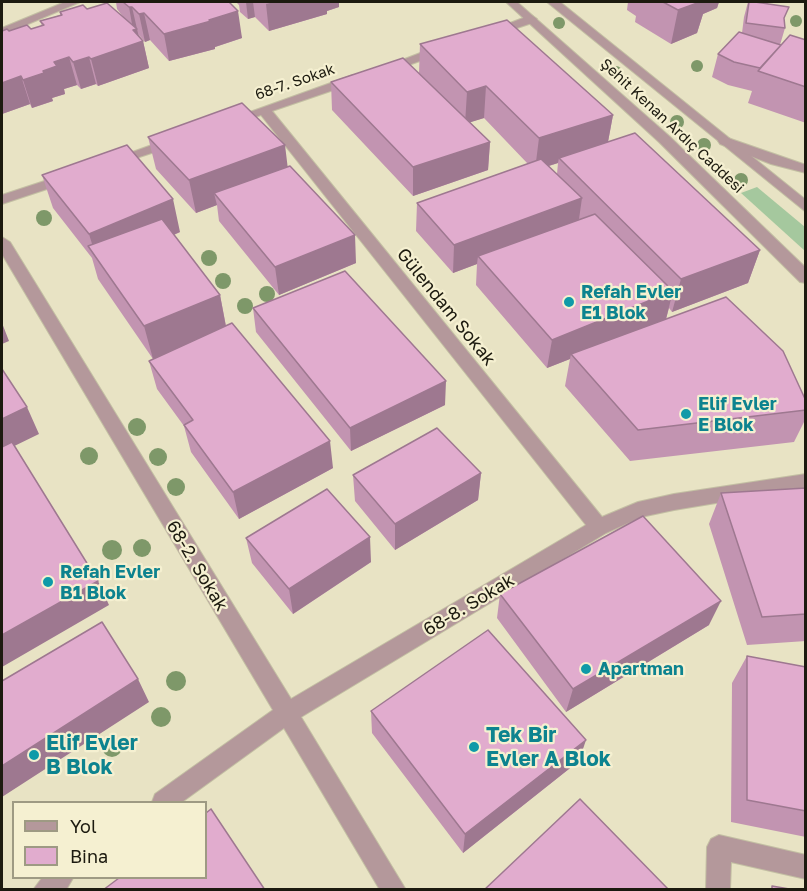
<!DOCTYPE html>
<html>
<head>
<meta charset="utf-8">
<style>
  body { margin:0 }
  #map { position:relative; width:807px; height:891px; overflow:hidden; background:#e8e3c4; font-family:"Golos Text",sans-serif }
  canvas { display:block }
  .frame { position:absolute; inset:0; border:3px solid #1c1a0f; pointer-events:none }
  .legend { position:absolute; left:12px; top:801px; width:195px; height:78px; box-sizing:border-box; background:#f5f0d1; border:2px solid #9e9a83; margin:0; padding:8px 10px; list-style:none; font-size:18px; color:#1c1a0f }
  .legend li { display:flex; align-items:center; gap:12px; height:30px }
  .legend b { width:30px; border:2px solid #9e9a83 }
</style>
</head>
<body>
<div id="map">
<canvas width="807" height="891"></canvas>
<div class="frame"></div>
<ul class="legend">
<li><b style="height:8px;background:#b4989b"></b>Yol</li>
<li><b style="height:16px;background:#e1acce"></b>Bina</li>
</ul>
</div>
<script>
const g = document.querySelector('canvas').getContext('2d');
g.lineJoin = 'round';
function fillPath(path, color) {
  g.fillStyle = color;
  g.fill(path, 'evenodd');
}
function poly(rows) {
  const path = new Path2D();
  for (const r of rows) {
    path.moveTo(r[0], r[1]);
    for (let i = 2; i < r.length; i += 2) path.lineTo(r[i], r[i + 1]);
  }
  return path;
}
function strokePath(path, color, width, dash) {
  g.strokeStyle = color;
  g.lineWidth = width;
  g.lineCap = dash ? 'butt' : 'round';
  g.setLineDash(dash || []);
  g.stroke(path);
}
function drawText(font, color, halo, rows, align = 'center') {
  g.font = font + ' "Golos Text",sans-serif';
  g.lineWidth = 4.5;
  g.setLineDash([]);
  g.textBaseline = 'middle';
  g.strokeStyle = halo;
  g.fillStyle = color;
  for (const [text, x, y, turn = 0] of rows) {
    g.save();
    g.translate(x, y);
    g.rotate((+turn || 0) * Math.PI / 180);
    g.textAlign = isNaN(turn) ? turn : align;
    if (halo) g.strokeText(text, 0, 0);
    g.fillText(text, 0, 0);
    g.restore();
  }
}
const green = poly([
  [757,187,805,227,805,251,741,193]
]);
const pedestrian = poly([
  [719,835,806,855,806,879,731,862,730,890,706,890,707,847,711,839,719,835]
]);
const minor = poly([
  [65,2,80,2,2,35,2,28,65,2],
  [531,15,537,19,535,22,490,37,484,33,531,15],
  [441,45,447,49,445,52,389,72,381,72,379,69,441,45],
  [353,75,359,79,357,82,272,111,602,517,638,502,674,494,806,474,806,488,674,510,641,517,606,533,301,717,406,890,380,890,284,728,182,802,152,802,155,794,273,710,2,254,2,237,10,242,291,699,586,525,261,115,232,125,225,121,353,75],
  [174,137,179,138,179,144,112,166,105,162,174,137],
  [725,137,806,165,806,173,771,164,720,144,718,141,725,137],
  [69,173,74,174,74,180,2,204,2,195,69,173],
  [42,878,73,878,66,890,33,890,42,878]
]);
const tertiary = poly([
  [506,2,517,2,669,136,806,268,806,283,800,282,659,142,506,2],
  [547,2,560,2,806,200,806,212,547,2]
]);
const trees = [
  [796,21,6],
  [559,23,6],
  [697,66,6],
  [616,72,6],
  [677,122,7],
  [704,145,7],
  [741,180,7],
  [44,218,8],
  [209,258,8],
  [223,281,8],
  [267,294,8],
  [245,306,8],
  [137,427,9],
  [89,456,9],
  [158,457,9],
  [176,487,9],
  [142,548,9],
  [112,550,10],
  [176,681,10],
  [161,717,10],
  [112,747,10]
];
const wall = poly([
  [116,2,229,2,242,38,215,47,215,49,169,61,150,40,145,42,138,34,143,41,149,68,98,86,96,84,81,89,77,85,64,89,65,94,52,98,53,101,32,108,30,104,2,114,9,31,31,29,42,26,40,21,60,15,60,12,87,9,124,18,117,9],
  [236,2,339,2,339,7,327,11,327,14,269,31,255,17,248,19,240,12,239,5],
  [628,2,719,2,717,8,703,14,697,33,671,44,635,22,636,16,627,10],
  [748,2,785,22,785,28,780,45,806,40,806,123,748,103,752,91,728,85,712,77,718,54,742,33,744,17],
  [420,44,613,115,608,142,760,250,748,283,672,312,669,308,666,319,655,323,806,401,806,418,794,442,630,461,565,386,570,359,547,368,476,285,477,264,453,273,416,231,417,203,528,164,484,118,470,122,490,142,488,170,413,196,332,110,331,82,419,73],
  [558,163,557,174,549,166],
  [148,137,288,166,356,263,279,295,219,221,217,205,196,213,156,169],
  [42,175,180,232,174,235,220,295,226,326,333,468,239,519,191,452,184,426,157,389,149,361,153,359,98,279,92,258,53,208],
  [253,308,445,405,351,451,256,332],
  [481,473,478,500,395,550,355,501,353,475],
  [806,488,806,641,747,645,709,524,721,493],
  [246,538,371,562,293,614,252,563],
  [500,594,709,625,566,712,497,618],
  [747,656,806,667,806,837,731,822,732,683],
  [371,711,579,761,463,853,372,733]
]);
const shadedWall = poly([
  [246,2,253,2,255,17,248,19],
  [274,2,339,2,339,7,327,11,327,14,269,31,266,4],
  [695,2,719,2,717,8,703,14,697,33,671,44,678,10],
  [129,7,132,7,140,42,143,41,149,68,98,86,91,59,133,30],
  [238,11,242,38,215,47,215,49,169,61,164,34],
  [144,13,150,40,145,42,139,14],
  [69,57,77,85,64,89,65,94,52,98,53,101,32,108,23,80,43,71,54,62],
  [89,57,96,84,81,89,73,62],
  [21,76,30,104,2,114,2,83],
  [486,86,484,118,465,124,467,92],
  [613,115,607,147,559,158,558,163,535,170,539,138],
  [490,142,488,170,413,196,413,167],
  [285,145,289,178,214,193,217,205,196,213,189,180],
  [582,198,578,226,478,256,477,264,453,273,454,245],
  [173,199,180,232,102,265,96,257,89,234],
  [355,235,356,263,279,295,275,267],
  [760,250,748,283,672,312,681,279],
  [673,291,666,319,574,357,571,354,570,359,547,368,552,340],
  [220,295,226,327,153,359,144,326],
  [2,323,9,341,2,344],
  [446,381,445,405,351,451,350,428],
  [27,407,39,434,2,452,2,419],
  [330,441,333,468,239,519,233,492],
  [481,473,478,500,395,550,395,524],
  [370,537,371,562,293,614,289,589],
  [98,581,109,605,2,667,2,635],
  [721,601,709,625,566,712,573,689],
  [138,679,149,702,2,797,2,766],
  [586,740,579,761,463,853,465,834]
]);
const building = poly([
  [123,2,229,2,238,11,209,20,211,21,164,34,144,13,139,14,132,7,129,7,123,2],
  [663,2,700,2,678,10,663,2],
  [749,2,755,2,789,7,784,18,785,28,746,23,749,2],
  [107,3,137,29,133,30,143,41,91,59,89,57,73,62,69,57,54,62,57,66,43,71,44,73,23,80,21,76,2,83,2,31,7,29,9,31,27,25,31,29,44,25,40,21,62,15,60,12,83,5,87,9,107,3],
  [507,20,613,115,539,138,486,86,467,92,420,44,507,20],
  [739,32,781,45,760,68,734,62,718,54,739,32],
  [790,35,806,40,806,87,758,71,790,35],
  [403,58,490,142,413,167,331,82,403,58],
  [242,103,285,145,189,180,148,137,242,103],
  [635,133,760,250,681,279,559,158,635,133],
  [127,145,173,199,89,234,42,175,127,145],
  [541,159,582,198,454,245,417,203,541,159],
  [290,166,355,235,275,267,214,193,290,166],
  [595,214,673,291,552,340,478,256,595,214],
  [162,219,220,295,144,326,88,246,162,219],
  [345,271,446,381,350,428,253,308,345,271],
  [726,297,783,351,806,401,806,410,638,430,571,354,726,297],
  [232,323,330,441,233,492,184,425,193,420,149,361,232,323],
  [2,369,27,407,2,419,2,369],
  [437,428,481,473,395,524,353,475,437,428],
  [12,442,98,581,2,635,2,447,12,442],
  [806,488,806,614,762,617,721,493,806,488],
  [327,489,370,537,289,589,246,538,327,489],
  [643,516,721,601,573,689,500,594,643,516],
  [102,622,138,679,2,766,2,681,102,622],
  [488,630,586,740,465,834,371,711,488,630],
  [747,656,806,667,806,811,747,800,747,656],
  [580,799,669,890,484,890,580,799],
  [211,809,265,890,103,890,119,878,206,878,206,813,211,809],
  [772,886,795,890,772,890,772,886]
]);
const markers = [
  [569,302,6,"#0f9aa8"],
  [686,414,6,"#0f9aa8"],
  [48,582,6,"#0f9aa8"],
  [586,669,6,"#0f9aa8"],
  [474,747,6,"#0f9aa8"],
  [34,755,6,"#0f9aa8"]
];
const farStreetnames = [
  ["68-7. Sokak",295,82,-19],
  ["Şehit Kenan Ardıç Caddesi",672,126,43]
];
const cultureNames = [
  ["Refah Evler",581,292],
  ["E1 Blok",581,313],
  ["Elif Evler",698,404],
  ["E Blok",698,425],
  ["Refah Evler",60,572],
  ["B1 Blok",60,593],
  ["Apartman",598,669]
];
const streetNames = [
  ["Gülendam Sokak",446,307,51],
  ["68-2. Sokak",197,566,59],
  ["68-8. Sokak",469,605,-31]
];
const nearCulturenames = [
  ["Tek Bir",486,735],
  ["Evler A Blok",486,759],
  ["Elif Evler",46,743],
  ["B Blok",46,767]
];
fillPath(green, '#a5c89e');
strokePath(pedestrian, '#c3bfa3', 2);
strokePath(minor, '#c3bfa3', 2);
strokePath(tertiary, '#c3bfa3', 2);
fillPath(pedestrian, '#b4989b');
fillPath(minor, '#b4989b');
fillPath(tertiary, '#b4989b');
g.fillStyle = '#7e9869';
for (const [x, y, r] of trees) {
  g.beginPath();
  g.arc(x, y, r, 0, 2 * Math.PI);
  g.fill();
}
fillPath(wall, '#c294b1');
fillPath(shadedWall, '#9e7890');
fillPath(building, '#e1acce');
strokePath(building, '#9e7890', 1.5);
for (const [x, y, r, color] of markers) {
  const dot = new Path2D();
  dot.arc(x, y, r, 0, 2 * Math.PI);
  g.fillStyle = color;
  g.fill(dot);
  strokePath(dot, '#f5f0d1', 2);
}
drawText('15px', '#1c1a0f', '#f5f0d1', farStreetnames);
drawText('bold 18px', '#0d838f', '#f5f0d1', cultureNames, 'left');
drawText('18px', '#1c1a0f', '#f5f0d1', streetNames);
drawText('bold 21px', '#0d838f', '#f5f0d1', nearCulturenames, 'left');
</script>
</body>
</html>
